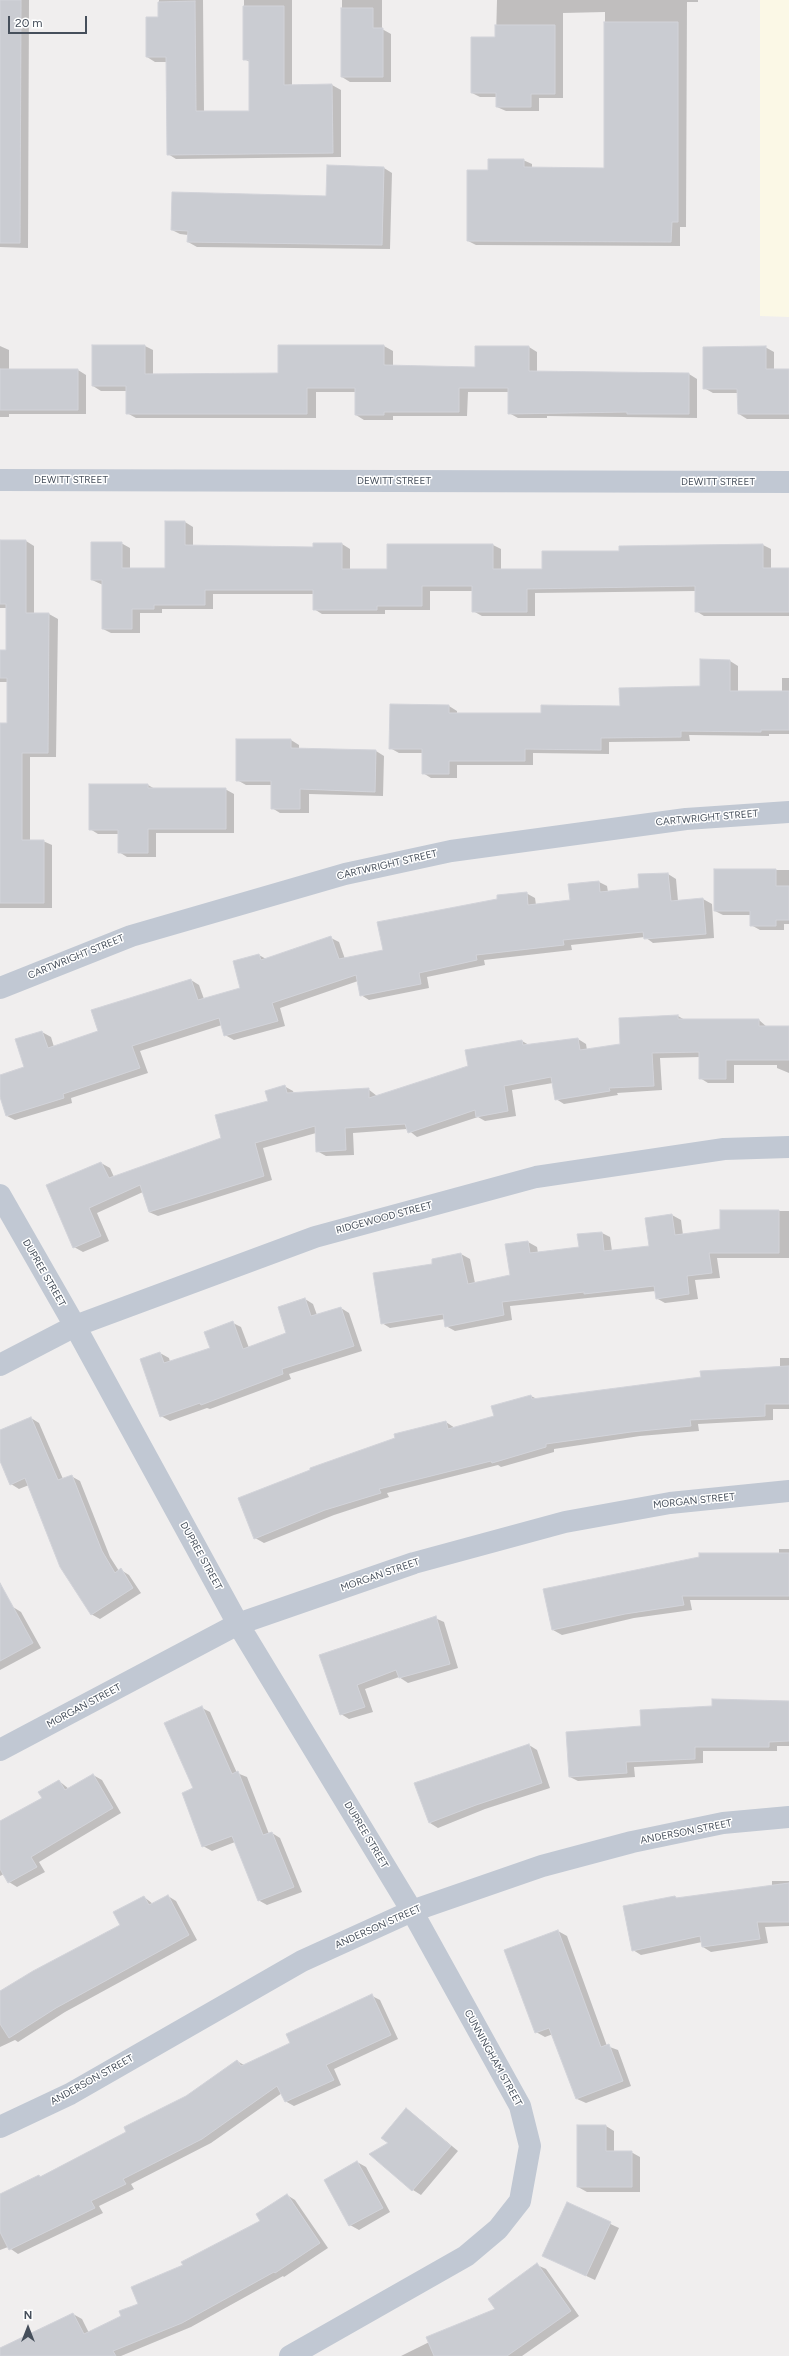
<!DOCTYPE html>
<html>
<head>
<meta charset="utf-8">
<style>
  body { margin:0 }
  #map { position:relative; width:789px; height:2356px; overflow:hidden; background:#f0eeee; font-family:Figtree,sans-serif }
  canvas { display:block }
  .north { position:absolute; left:8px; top:2308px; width:40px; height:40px; -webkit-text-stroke:3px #fff; paint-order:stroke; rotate:0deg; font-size:11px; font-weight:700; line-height:16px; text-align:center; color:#464f5b }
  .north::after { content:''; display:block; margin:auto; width:14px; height:18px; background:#464f5b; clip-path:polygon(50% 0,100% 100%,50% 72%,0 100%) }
  .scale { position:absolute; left:8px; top:16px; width:79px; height:18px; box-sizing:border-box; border:2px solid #464f5b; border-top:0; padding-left:5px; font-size:12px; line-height:14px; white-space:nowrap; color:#464f5b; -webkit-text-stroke:3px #fff; paint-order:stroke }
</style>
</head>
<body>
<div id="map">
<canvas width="789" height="2356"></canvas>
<div class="north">N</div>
<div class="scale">20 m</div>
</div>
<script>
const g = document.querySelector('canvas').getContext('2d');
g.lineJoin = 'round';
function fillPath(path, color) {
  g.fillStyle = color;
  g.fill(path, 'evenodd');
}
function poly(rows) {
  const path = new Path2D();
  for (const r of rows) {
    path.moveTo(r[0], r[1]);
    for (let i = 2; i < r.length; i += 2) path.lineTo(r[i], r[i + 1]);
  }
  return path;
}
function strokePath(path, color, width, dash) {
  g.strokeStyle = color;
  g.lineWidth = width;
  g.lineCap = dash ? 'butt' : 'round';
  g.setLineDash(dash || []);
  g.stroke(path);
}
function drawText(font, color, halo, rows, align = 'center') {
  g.font = font + ' Figtree,sans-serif';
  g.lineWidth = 3;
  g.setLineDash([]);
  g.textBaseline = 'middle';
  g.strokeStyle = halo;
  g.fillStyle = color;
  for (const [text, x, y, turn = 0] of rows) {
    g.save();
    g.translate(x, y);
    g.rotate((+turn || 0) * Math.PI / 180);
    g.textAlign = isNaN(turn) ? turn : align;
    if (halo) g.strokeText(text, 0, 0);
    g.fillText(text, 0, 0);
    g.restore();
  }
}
const commercial = poly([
  [760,0,789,0,789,317,760,316]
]);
const shadow = poly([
  [0,0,29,0,28,248,0,247],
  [159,0,203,0,204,112,250,112,250,62,244,59,244,0,292,0,292,86,332,85,341,90,341,157,176,159,168,154,167,62,155,62,147,57,159,18],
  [342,0,382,0,382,29,391,34,391,82,350,82,342,77],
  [497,0,698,0,698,2,687,2,686,227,680,227,680,246,476,245,468,241,489,171,523,160,532,164,532,168,605,169,605,12,563,13,563,98,539,98,539,111,506,111,497,107,497,97,480,97,472,93,496,38],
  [384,168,392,173,390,249,197,247,188,242,188,235,180,234,172,230,327,197],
  [0,346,9,350,9,370,78,370,86,375,86,414,9,414,9,417,0,417],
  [145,346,153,350,153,375,279,374,279,346,384,346,393,351,393,366,476,368,529,347,537,352,537,372,689,374,697,379,697,418,547,416,547,418,518,418,509,413,509,392,468,392,467,416,393,416,393,420,364,420,356,415,356,392,316,392,316,418,136,418,127,413,127,391,101,391,93,386],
  [765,347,774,352,774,370,789,370,789,419,747,419,739,414,738,393,713,393,704,388],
  [185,522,193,527,193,546,314,548,342,544,350,549,350,570,388,570,493,545,501,549,501,570,543,570,620,552,763,545,771,549,771,569,789,569,789,616,704,616,696,611,696,591,535,593,535,616,482,616,473,611,473,591,430,591,430,610,385,610,385,614,322,614,314,609,314,594,213,594,213,609,162,609,162,613,140,613,140,633,111,633,103,629,103,585,92,580,121,543,130,548,130,569,166,569],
  [0,541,26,541,34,546,34,614,49,614,58,619,56,757,30,757,30,841,43,841,52,845,52,908,0,908,0,724,8,724,8,682,0,682,0,651,7,651,7,608,0,608],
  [730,661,738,666,738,692,782,692,782,678,789,678,789,734,769,734,769,736,689,735,690,741,609,742,609,754,533,753,533,765,457,765,457,778,431,778,423,773,423,753,399,753,390,748,449,706,457,711,457,714,542,714,621,707,701,687],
  [291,740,299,745,299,749,376,751,384,756,383,796,309,794,309,813,280,813,272,808,272,785,246,785,237,780],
  [148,785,155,789,225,789,234,794,234,833,156,833,156,857,127,857,119,852,119,834,98,834,90,829],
  [715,870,789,870,789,924,784,924,784,930,760,930,751,925,751,915,723,915,715,911],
  [668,874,676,879,678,901,703,899,712,904,714,938,653,943,645,937,571,945,572,950,484,960,485,965,427,977,429,988,369,1000,361,995,358,981,280,1008,285,1026,234,1040,225,1035,222,1025,140,1051,148,1073,71,1098,72,1103,15,1120,7,1116,0,1094,0,1076,26,1068,16,1039,42,1032,51,1037,54,1047,99,1031,191,980,199,985,204,999,242,989,259,955,266,959,331,938,339,942,345,959,384,951,499,899,526,893,535,898,536,905,571,901,599,882,607,886,608,892,640,889],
  [678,1016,685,1020,759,1020,767,1027,789,1027,789,1073,777,1068,777,1065,734,1065,734,1083,708,1083,700,1078,700,1057,660,1058,662,1090,617,1093,618,1095,564,1104,556,1099,553,1083,512,1090,516,1116,485,1121,478,1117,417,1137,407,1129,353,1133,354,1155,326,1156,317,1151,316,1133,263,1148,272,1180,158,1216,149,1212,143,1192,97,1213,109,1241,83,1252,74,1247,101,1163,110,1168,114,1177,222,1139,269,1102,284,1086,293,1091,294,1094,368,1089,377,1096,469,1067,522,1041,529,1045,578,1039,586,1044,587,1050,621,1045],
  [721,1211,789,1211,789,1258,717,1258,720,1278,695,1280,698,1299,665,1303,656,1298,656,1291,510,1306,512,1320,455,1331,446,1326,445,1319,390,1328,382,1323,434,1264,461,1254,470,1259,475,1283,511,1276,506,1245,528,1242,537,1247,538,1253,580,1248,602,1233,610,1237,612,1251,650,1247,646,1218,672,1215,681,1220,683,1235,721,1230],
  [305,1299,313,1304,317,1315,341,1308,349,1313,362,1351,289,1374,291,1379,210,1409,207,1408,170,1421,161,1416,160,1353,169,1358,170,1362,212,1348,233,1323,241,1327,249,1348,288,1333],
  [780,1358,789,1358,789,1409,773,1409,773,1420,698,1424,699,1431,640,1436,554,1449,554,1452,501,1467,498,1465,387,1493,389,1497,334,1515,264,1543,255,1538,446,1422,455,1428,495,1416,531,1396,537,1399,780,1368],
  [31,1418,39,1423,63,1479,71,1476,80,1481,110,1557,119,1571,121,1570,129,1575,141,1593,100,1619,91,1614,29,1485,19,1489,11,1484,0,1459,0,1431],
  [779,1549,789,1549,789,1600,690,1600,692,1610,634,1618,562,1635,553,1630,544,1589,779,1554],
  [13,1607,21,1612,41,1648,0,1670,0,1614],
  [435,1618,444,1622,458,1668,408,1683,399,1677,365,1689,373,1712,349,1719,341,1714,320,1656],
  [713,1700,789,1702,789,1746,777,1746,777,1751,703,1751,703,1763,634,1767,635,1777,578,1781,570,1777,642,1727,713,1707],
  [202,1708,210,1712,237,1773,247,1777,269,1834,272,1833,280,1838,302,1892,267,1905,258,1900,235,1842,212,1851,203,1846,194,1789],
  [529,1745,537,1750,550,1788,485,1809,438,1828,430,1823],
  [93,1775,102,1780,121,1813,39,1862,45,1872,17,1887,9,1882,4,1874,0,1876,0,1822,43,1799,59,1781,69,1789],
  [772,1881,789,1881,789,1926,765,1927,768,1943,711,1952,703,1947,702,1942,641,1955,633,1950,675,1897,679,1899,772,1886],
  [168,1896,176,1901,197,1940,65,2012,18,2042,15,2040,0,2047,0,1993,121,1925,144,1897,153,1904],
  [558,1931,567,1936,607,2046,618,2050,631,2086,586,2103,577,2099,553,2034,545,2037,536,2032],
  [372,1996,380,2000,398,2039,334,2069,341,2085,294,2106,285,2101,282,2093,211,2143,131,2184,134,2189,99,2206,103,2213,18,2254,8,2247,0,2250,0,2195,40,2177,127,2132,186,2097,237,2061,244,2065,291,2044],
  [407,2109,458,2151,421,2195,413,2190],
  [606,2126,614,2131,614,2152,631,2152,640,2157,640,2192,587,2192,578,2187],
  [357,2162,366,2167,390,2212,359,2230,350,2225],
  [287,2195,295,2200,328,2248,284,2277,283,2276,191,2327,121,2356,0,2356,0,2348,73,2314,82,2319,89,2333,123,2317,184,2265,261,2221],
  [568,2204,619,2228,595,2280,552,2260],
  [537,2265,546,2269,579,2316,522,2356,401,2356,496,2309]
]);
const building = poly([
  [0,0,21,0,20,243,0,243,0,0],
  [195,1,196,111,249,111,249,60,243,60,243,6,284,6,284,85,332,84,333,153,167,155,166,57,146,57,146,17,158,17,158,2,195,1],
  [341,8,373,8,373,28,383,28,383,77,341,77,341,8],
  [604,22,678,22,678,222,672,222,671,242,467,241,467,170,488,170,488,159,524,159,524,167,604,168,604,22],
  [495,25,555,25,555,94,531,94,531,107,496,107,496,93,471,93,471,37,495,37,495,25],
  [327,165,384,167,382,245,187,242,188,231,171,230,172,192,326,196,327,165],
  [92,345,145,345,145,374,278,373,278,345,384,345,384,365,475,367,475,346,529,346,529,371,689,373,689,414,627,414,627,412,508,414,508,388,459,388,459,412,384,412,384,415,355,415,355,388,307,388,307,414,126,414,126,386,92,386,92,345],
  [766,346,766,369,789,369,789,414,738,414,737,389,703,389,703,347,766,346],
  [0,369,78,369,78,410,0,410,0,369],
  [165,521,185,521,185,545,313,547,313,543,342,543,342,569,387,569,387,544,493,544,493,569,542,569,542,551,619,551,619,546,763,544,763,568,789,568,789,612,695,612,695,586,527,589,527,612,472,612,472,586,422,586,422,606,377,606,377,610,313,610,313,590,205,590,205,605,154,605,154,609,132,609,132,629,102,629,102,580,91,580,91,542,122,542,122,568,165,568,165,521],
  [0,540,26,540,26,613,49,613,48,753,22,753,22,840,44,840,44,903,0,903,0,723,7,723,7,678,0,678,0,650,6,650,6,604,0,604,0,540],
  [700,659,730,660,730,691,789,691,789,730,761,730,761,732,681,731,681,737,601,738,601,750,525,749,525,761,449,761,449,774,422,774,422,749,389,749,390,704,449,705,449,713,541,713,541,705,620,706,619,688,700,686,700,659],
  [236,739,291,739,291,748,376,750,375,792,300,789,300,809,271,809,271,781,236,781,236,739],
  [89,784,148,784,148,788,226,788,226,829,148,829,148,853,118,853,118,830,89,830,89,784],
  [714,869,776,869,776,886,789,886,789,920,776,920,776,926,750,926,750,911,714,911,714,869],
  [668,873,671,901,703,898,706,934,644,939,643,932,563,940,564,945,476,955,477,960,419,973,421,984,360,996,356,975,272,1003,278,1021,224,1036,219,1018,132,1046,140,1068,63,1094,64,1098,6,1116,0,1097,0,1075,24,1067,15,1039,42,1031,48,1048,98,1031,91,1010,191,979,198,1000,240,988,233,961,259,954,261,960,331,936,339,959,383,950,377,922,497,899,497,895,527,892,528,905,570,900,568,884,599,881,600,892,639,888,638,874,668,873],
  [678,1015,678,1019,759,1019,759,1026,789,1026,789,1060,726,1060,726,1079,699,1079,699,1052,652,1053,654,1086,609,1088,610,1091,555,1100,551,1077,504,1086,508,1111,476,1117,475,1110,408,1133,405,1124,345,1128,346,1150,316,1152,315,1126,255,1143,264,1176,149,1212,140,1185,89,1208,101,1236,73,1248,46,1185,101,1162,109,1178,221,1138,215,1115,268,1101,265,1091,285,1085,287,1093,369,1088,369,1098,468,1066,465,1050,522,1040,523,1045,578,1038,580,1050,620,1044,619,1018,678,1015],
  [720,1210,779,1210,779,1253,709,1253,712,1273,687,1276,689,1294,656,1299,654,1286,584,1294,584,1292,502,1302,504,1315,445,1327,443,1314,381,1324,373,1273,432,1264,432,1259,461,1253,468,1284,510,1275,505,1244,528,1241,530,1253,579,1247,577,1234,602,1232,604,1251,649,1246,645,1218,672,1214,675,1235,720,1229,720,1210],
  [305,1298,311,1316,341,1307,354,1346,282,1369,283,1374,201,1405,200,1403,160,1417,140,1359,160,1352,164,1363,210,1348,204,1332,233,1321,243,1349,286,1333,278,1307,305,1298],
  [789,1366,789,1404,765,1404,765,1416,690,1420,691,1426,631,1432,546,1444,546,1447,492,1463,491,1461,379,1489,381,1493,325,1510,254,1539,238,1498,310,1470,310,1468,395,1438,394,1434,446,1421,448,1429,494,1416,491,1406,531,1395,532,1399,701,1377,700,1371,789,1366],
  [31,1417,58,1480,72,1475,102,1551,115,1573,121,1568,133,1588,91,1615,60,1567,25,1478,10,1485,0,1461,0,1430,31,1417],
  [699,1553,789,1553,789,1596,682,1596,684,1605,625,1614,552,1630,543,1589,699,1557,699,1553],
  [0,1583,33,1643,0,1661,0,1583],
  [436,1616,450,1664,399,1678,396,1670,357,1685,365,1707,340,1715,319,1655,436,1616],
  [712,1699,789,1701,789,1741,769,1742,769,1747,695,1747,695,1759,626,1762,627,1773,569,1777,566,1732,641,1726,640,1710,712,1706,712,1699],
  [202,1706,232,1774,238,1771,263,1835,272,1832,294,1887,258,1901,232,1836,202,1847,182,1793,193,1788,164,1723,202,1706],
  [529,1744,542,1783,476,1805,429,1823,414,1783,529,1744],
  [93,1774,113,1808,31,1857,37,1867,8,1883,0,1869,0,1821,42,1798,38,1792,59,1780,65,1790,93,1774],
  [789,1883,789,1922,757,1922,760,1939,702,1947,700,1936,632,1951,623,1906,675,1896,676,1898,789,1883],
  [168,1895,189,1935,56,2008,9,2038,0,2024,0,1991,33,1971,120,1925,113,1912,144,1896,149,1905,168,1895],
  [558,1930,601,2047,609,2044,623,2081,576,2099,549,2028,535,2033,504,1950,558,1930],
  [372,1994,391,2035,326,2065,334,2080,285,2102,277,2086,202,2139,123,2179,126,2184,91,2201,95,2208,9,2250,0,2232,0,2194,39,2175,40,2177,126,2132,124,2127,186,2096,237,2060,241,2066,290,2043,286,2034,372,1994],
  [406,2108,451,2146,412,2191,369,2154,388,2143,381,2138,406,2108],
  [577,2125,606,2125,606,2151,632,2151,632,2187,577,2187,577,2125],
  [357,2161,383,2208,349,2226,324,2180,357,2161],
  [287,2194,320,2243,275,2273,274,2272,182,2323,113,2351,116,2356,0,2356,0,2348,73,2313,84,2334,121,2316,119,2311,138,2304,131,2287,183,2265,181,2262,260,2221,256,2214,287,2194],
  [567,2202,611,2222,586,2276,542,2256,567,2202],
  [537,2263,571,2311,507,2356,434,2356,426,2337,495,2309,488,2299,537,2263]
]);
const minor = poly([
  [0,480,789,482],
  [0,988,131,936,345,874,451,851,686,819,789,812],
  [0,1195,75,1326,238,1624,412,1911,520,2106,530,2146,520,2201,498,2229,466,2256,290,2356],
  [0,1365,75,1326,315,1237,536,1177,724,1149,789,1147],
  [0,1750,238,1624,414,1563,565,1522,670,1503,789,1491],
  [0,2127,70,2094,302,1961,412,1911,542,1866,632,1842,723,1823,789,1817]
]);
const streetNames = [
  ["DEWITT STREET",71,480],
  ["DEWITT STREET",394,481],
  ["DEWITT STREET",718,482],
  ["CARTWRIGHT STREET",707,818,-5],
  ["CARTWRIGHT STREET",387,865,-13],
  ["CARTWRIGHT STREET",76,957,-22],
  ["RIDGEWOOD STREET",384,1218,-15],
  ["DUPREE STREET",44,1273,60],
  ["MORGAN STREET",694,1501,-6],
  ["DUPREE STREET",201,1556,61],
  ["MORGAN STREET",380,1575,-19],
  ["MORGAN STREET",84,1706,-28],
  ["ANDERSON STREET",686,1832,-11],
  ["DUPREE STREET",366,1835,59],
  ["ANDERSON STREET",378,1927,-24],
  ["CUNNINGHAM STREET",493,2058,61],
  ["ANDERSON STREET",92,2080,-29]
];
fillPath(commercial, '#fbf8e6');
fillPath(shadow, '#0003');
fillPath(building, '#caccd2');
strokePath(building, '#d2d3d9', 1);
strokePath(minor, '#c1c8d3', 22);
drawText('10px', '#464f5b', '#fff', streetNames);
</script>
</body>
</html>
